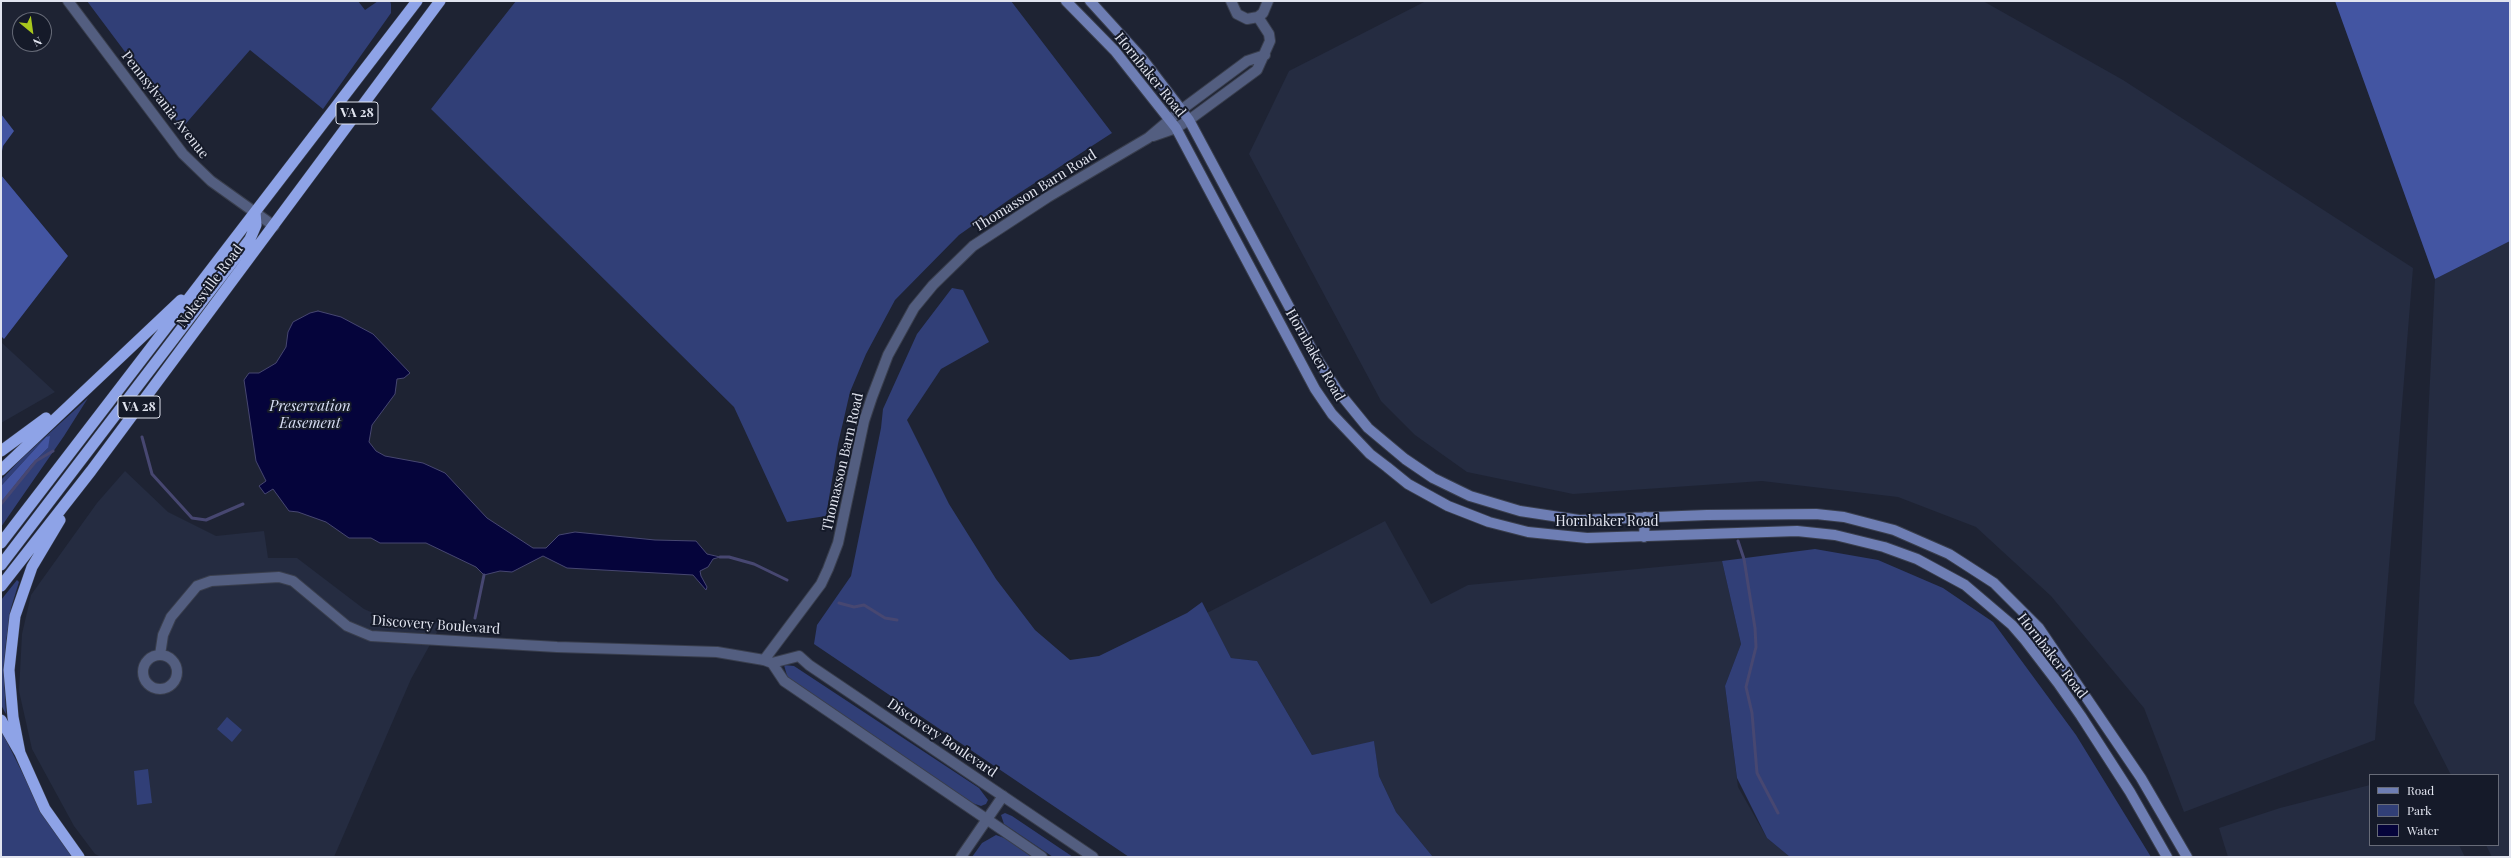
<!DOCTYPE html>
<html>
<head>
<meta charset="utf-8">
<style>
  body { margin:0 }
  #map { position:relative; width:2511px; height:858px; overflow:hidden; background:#1e2333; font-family:"Playfair Display",serif }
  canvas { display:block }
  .frame { position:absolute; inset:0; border:2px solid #e1e4ef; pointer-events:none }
  .legend { position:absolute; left:2369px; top:774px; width:130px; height:72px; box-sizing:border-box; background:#151a29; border:1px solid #676b78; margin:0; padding:5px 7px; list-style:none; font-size:12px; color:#e1e4ef }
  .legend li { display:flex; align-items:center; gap:8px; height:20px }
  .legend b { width:20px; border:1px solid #676b78 }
  .north { position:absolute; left:12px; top:12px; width:40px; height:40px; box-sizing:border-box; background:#151a29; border:1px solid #676b78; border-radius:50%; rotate:151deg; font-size:11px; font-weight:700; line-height:16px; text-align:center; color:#e1e4ef }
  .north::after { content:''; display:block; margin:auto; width:14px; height:18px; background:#a8c71d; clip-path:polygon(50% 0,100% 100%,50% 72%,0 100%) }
</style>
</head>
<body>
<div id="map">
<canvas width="2511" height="858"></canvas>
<div class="frame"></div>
<ul class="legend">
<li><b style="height:5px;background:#6e7eb4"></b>Road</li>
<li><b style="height:11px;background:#313f77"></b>Park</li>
<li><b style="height:11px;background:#05043b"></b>Water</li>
</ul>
<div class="north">N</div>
</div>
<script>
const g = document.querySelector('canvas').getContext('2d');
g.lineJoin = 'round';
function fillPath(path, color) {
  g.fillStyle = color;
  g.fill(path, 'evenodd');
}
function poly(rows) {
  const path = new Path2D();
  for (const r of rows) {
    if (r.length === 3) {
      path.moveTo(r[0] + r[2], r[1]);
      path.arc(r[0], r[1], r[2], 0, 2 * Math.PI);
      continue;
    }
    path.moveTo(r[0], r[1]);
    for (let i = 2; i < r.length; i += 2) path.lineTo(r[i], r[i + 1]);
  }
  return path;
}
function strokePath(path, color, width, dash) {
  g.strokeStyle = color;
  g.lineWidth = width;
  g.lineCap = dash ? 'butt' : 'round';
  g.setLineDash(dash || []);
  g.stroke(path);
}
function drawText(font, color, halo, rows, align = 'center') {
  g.font = font + ' "Playfair Display",serif';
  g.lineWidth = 4;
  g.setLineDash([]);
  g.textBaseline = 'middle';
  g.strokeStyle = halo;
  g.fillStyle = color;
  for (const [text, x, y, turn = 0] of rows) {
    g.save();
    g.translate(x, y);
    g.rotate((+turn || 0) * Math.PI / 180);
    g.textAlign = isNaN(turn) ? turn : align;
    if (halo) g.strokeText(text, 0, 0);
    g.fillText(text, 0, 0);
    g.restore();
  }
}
const built = poly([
  [1426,1,1983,1,2123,80,2413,268,2375,740,2184,812,2144,708,2051,596,1976,527,1898,497,1762,481,1573,494,1467,472,1415,435,1381,401,1249,154,1289,71],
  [2510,241,2510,857,2492,857,2486,845,2498,845,2498,775,2451,775,2414,703,2435,279],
  [1,342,55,392,1,423],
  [125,471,168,512,216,536,264,531,268,558,297,558,364,609,378,615,442,623,411,679,334,857,101,857,95,854,74,826,32,749,19,691,22,634,31,595,97,503],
  [1385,521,1431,604,1468,585,1722,561,1741,644,1725,686,1738,787,1767,838,1790,857,1433,857,1396,812,1379,776,1374,742,1312,755,1257,661,1231,658,1207,613],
  [2370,785,2370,845,2459,845,2465,857,2228,857,2219,828,2280,808]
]);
const green = poly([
  [87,1,358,1,365,10,378,1,390,1,391,4,391,13,323,109,250,50,182,128],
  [516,1,1011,1,1112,133,1010,199,959,235,895,300,866,354,850,392,838,444,826,516,787,522,734,407,431,109],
  [952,288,963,290,989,342,941,369,907,420,949,504,996,579,1035,630,1070,660,1099,656,1187,613,1202,602,1231,658,1257,661,1312,755,1374,741,1379,776,1396,812,1433,857,1129,857,814,644,817,625,851,576,881,428,883,409,917,334],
  [88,398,64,436,1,527,1,503,31,465,48,448,46,437,1,486,1,480,20,460],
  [1815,549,1878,560,1943,588,1993,622,2076,735,2151,857,1790,857,1767,838,1737,778,1725,686,1741,644,1722,561],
  [17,580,19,582,11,608,6,642,4,676,6,714,1,705,1,600],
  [784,665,794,666,979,788,988,800,986,804,981,806,969,802,788,679],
  [227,717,242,730,232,742,217,729],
  [1,730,45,818,73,857,1,857],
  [148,769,152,803,137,805,134,771],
  [1005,813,1012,816,1073,857,1053,857,1004,824,1001,815],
  [996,835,1007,839,1032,857,972,857,982,843]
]);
const forest = poly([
  [2335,1,2510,1,2510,241,2435,279],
  [1,114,14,131,3,146,1,156],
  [1,175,68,256,4,339,1,336],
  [50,436,48,448,31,465,1,503,1,486,46,437]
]);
const water = poly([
  [318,311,341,317,373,334,410,373,404,378,397,379,395,394,372,425,369,442,376,451,385,456,423,463,445,473,487,518,533,548,546,548,559,535,575,532,655,540,696,541,707,554,720,557,713,559,708,567,700,571,701,576,707,587,706,590,693,575,567,568,543,556,512,572,500,571,484,575,476,567,426,543,380,543,371,538,349,538,326,522,298,512,289,511,273,489,265,494,259,486,266,481,256,461,244,380,249,373,259,373,276,363,286,347,288,332,293,322,310,313,318,311]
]);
const stream = poly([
  [142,437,152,474,192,518,206,520,243,504],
  [1,504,36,461,53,451],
  [1738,541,1744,559,1755,628,1756,647,1746,687,1752,713,1757,773,1778,813],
  [720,557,729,557,754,564,787,580],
  [839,603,854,607,864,605,885,618,897,620],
  [475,618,484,575]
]);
const minor = poly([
  [1231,1,1237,14,1247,19,1258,17,1263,13,1268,1],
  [1181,110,1247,61,1265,55],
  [1189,120,1257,70,1270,41,1269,34,1258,17],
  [160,655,163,635,171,617,197,586,211,581,279,577,293,581,347,626,371,636,557,647,717,652,764,660],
  [160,672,17],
  [961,857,1003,796]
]);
const tertiary = poly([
  [68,1,183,154,211,181,274,226],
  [1153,136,1176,128,1189,120],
  [772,663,799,656,809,665,1093,857],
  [1042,857,784,681,772,663,764,660,821,584,828,569,838,543,864,421,872,397,888,355,914,308,933,285,973,246,1048,197,1148,138,1181,110]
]);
const secondary = poly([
  [1066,1,1115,51,1176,128,1315,389,1332,414,1370,454,1387,467,1408,484,1448,506,1489,522,1528,532,1587,538,1797,531,1835,535,1884,547,1917,559,1965,585,2012,625,2025,640,2058,683,2081,716,2130,792,2167,857],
  [1090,1,1141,57,1189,120,1316,357,1337,390,1368,428,1405,459,1433,478,1470,496,1520,511,1579,520,1707,515,1816,514,1844,517,1894,530,1949,554,1994,583,2039,628,2141,778,2187,857],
  [1644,537,1645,517]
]);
const trunk = poly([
  [1,451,46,418],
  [1,470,181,300],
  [1,543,417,1],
  [1,565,250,239,256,225,255,212],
  [1,586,91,471,440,1],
  [1,720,20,753,45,809,79,857],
  [20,753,13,717,9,670,15,616,32,567,60,520]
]);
const shields = [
  [357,113,42],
  [139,407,42]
];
const shieldNames = [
  ["VA 28",357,113],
  ["VA 28",139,407]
];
const streetNames = [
  ["Hornbaker Road",1150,75,51],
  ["Pennsylvania Avenue",165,105,52],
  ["Thomasson Barn Road",1035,191,-32],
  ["Nokesville Road",210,286,-53],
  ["Hornbaker Road",1315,355,60],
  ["Thomasson Barn Road",843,462,-77],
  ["Hornbaker Road",1607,522],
  ["Discovery Boulevard",436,625,4],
  ["Hornbaker Road",2052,656,52],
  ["Discovery Boulevard",942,738,34]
];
const waterNames = [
  ["Preservation",310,406],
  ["Easement",310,423]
];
fillPath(built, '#252c41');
fillPath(green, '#313f77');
fillPath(forest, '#4355a2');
fillPath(water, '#05043b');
strokePath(water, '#474771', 1);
strokePath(stream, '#474771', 3);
strokePath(minor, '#393e4d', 12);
strokePath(tertiary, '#393e4d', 12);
strokePath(secondary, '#393e4d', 12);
strokePath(trunk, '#393e4d', 12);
strokePath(minor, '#535e80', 10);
strokePath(tertiary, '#535e80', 10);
strokePath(secondary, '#6e7eb4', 10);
strokePath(trunk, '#8ea3e7', 11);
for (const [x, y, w] of shields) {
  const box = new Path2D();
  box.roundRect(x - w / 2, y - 11, w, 22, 3);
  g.fillStyle = '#151a29';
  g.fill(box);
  strokePath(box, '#e1e4ef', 1);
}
drawText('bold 13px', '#e1e4ef', null, shieldNames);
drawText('14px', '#e1e4ef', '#151a29', streetNames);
drawText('italic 15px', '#d8dff5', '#151a29', waterNames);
</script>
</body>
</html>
